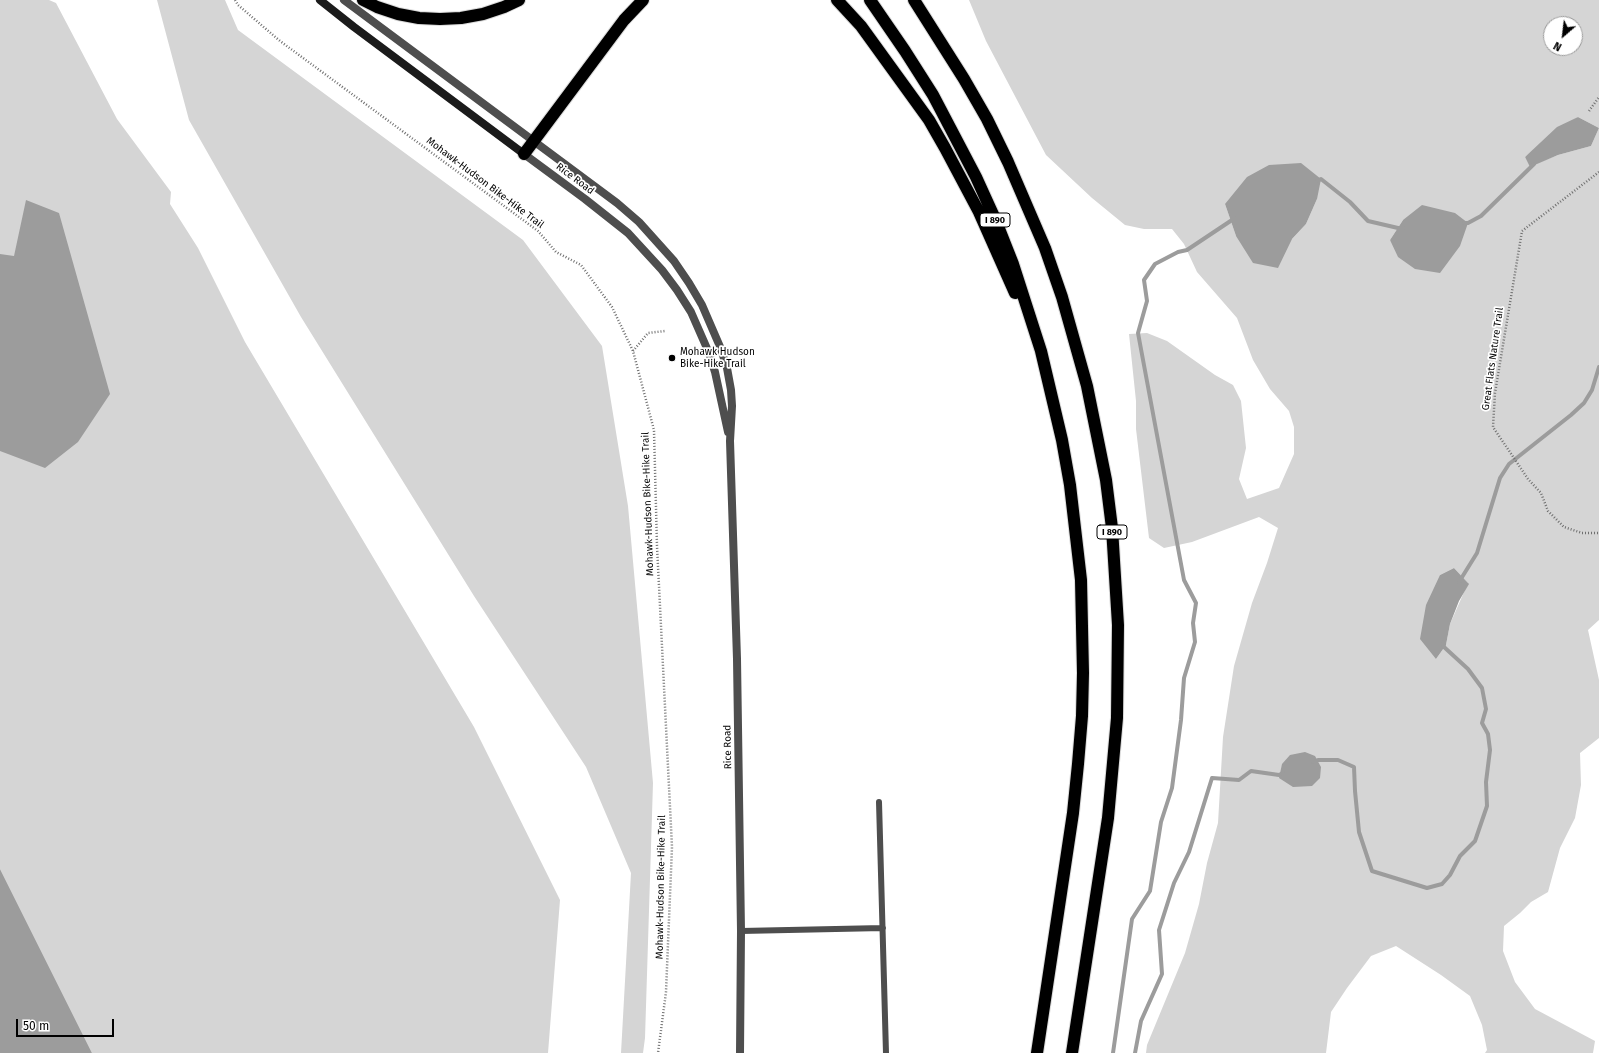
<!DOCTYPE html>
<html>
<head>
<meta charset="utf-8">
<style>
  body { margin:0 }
  #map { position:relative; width:1599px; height:1053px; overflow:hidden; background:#fff; font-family:"Fira Sans",sans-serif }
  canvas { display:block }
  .north { position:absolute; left:1543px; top:16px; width:40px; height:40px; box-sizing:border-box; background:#fff; border:1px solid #999; border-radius:50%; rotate:208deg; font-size:11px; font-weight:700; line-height:16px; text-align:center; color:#000 }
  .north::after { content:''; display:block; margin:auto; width:14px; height:18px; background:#000; clip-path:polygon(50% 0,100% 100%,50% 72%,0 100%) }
  .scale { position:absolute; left:16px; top:1019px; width:98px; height:18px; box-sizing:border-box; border:2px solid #000; border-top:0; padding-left:5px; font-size:12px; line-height:14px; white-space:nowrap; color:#000; -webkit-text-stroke:3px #fff; paint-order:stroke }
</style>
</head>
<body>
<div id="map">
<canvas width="1599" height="1053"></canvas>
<div class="north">N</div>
<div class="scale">50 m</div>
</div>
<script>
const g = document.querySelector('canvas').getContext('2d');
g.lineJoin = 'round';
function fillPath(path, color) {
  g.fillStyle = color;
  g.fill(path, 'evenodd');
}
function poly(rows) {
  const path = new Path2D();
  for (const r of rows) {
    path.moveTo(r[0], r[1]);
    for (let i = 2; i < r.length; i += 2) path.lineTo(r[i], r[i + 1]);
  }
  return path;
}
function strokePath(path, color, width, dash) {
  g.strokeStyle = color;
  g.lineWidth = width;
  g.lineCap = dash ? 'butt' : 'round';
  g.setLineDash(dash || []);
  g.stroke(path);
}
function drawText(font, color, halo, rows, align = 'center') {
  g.font = font + ' "Fira Sans",sans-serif';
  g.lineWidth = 3.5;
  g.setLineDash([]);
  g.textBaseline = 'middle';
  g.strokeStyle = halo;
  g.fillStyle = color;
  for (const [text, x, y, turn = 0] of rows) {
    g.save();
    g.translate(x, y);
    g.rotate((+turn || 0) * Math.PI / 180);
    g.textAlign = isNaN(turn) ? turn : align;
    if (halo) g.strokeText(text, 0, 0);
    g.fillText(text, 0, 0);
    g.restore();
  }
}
const green = poly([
  [0,0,49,0,56,3,117,119,171,192,170,204,198,248,245,342,474,727,560,900,548,1053,92,1053,0,869],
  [157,0,225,0,238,30,523,240,602,346,628,506,653,783,645,1038,643,1053,621,1053,631,873,586,767,474,596,301,317,189,120],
  [969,0,1599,0,1599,128,1578,117,1525,157,1530,166,1558,155,1591,146,1599,128,1599,620,1588,630,1599,680,1599,738,1580,753,1581,785,1575,818,1560,848,1548,892,1531,902,1520,913,1504,926,1503,951,1515,982,1535,1009,1595,1041,1593,1053,1485,1053,1487,1050,1482,1025,1470,996,1441,975,1396,946,1371,956,1347,988,1331,1012,1326,1053,1146,1053,1147,1045,1185,953,1199,904,1207,863,1218,823,1223,737,1234,666,1252,603,1267,563,1278,528,1259,517,1192,542,1164,548,1149,538,1136,429,1136,401,1129,334,1147,333,1167,341,1215,375,1233,385,1241,401,1246,448,1239,479,1247,499,1279,488,1294,454,1294,427,1289,411,1270,389,1253,360,1237,318,1197,272,1184,244,1172,229,1144,229,1125,225,1092,198,1046,155,986,41],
  [1551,24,1575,24,1575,48,1551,48],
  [1317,199,1306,224,1292,239,1236,236,1225,204],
  [1403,220,1416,269,1390,240],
  [1454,568,1468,583,1450,624,1446,645,1436,659,1440,575]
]);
const water = poly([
  [1578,117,1599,128,1591,146,1558,155,1530,167,1525,157,1557,127],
  [1301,163,1321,179,1317,199,1306,224,1292,239,1278,268,1253,263,1236,236,1225,204,1247,177,1269,165],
  [26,200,59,213,110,394,78,442,45,468,0,451,0,254,14,256],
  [1422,205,1455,213,1468,223,1460,246,1440,273,1415,269,1398,257,1390,240,1403,220],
  [1454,568,1469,584,1459,601,1450,624,1446,645,1436,659,1420,639,1426,605,1440,575],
  [1305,752,1315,756,1321,767,1320,778,1312,786,1293,787,1279,778,1282,764,1290,755],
  [0,869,92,1053,0,1053]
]);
const stream = poly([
  [1317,181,1321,179,1350,202,1368,221,1398,228,1403,228],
  [1464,223,1468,223,1481,216,1534,164],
  [1459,582,1477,553,1500,478,1509,464,1571,415,1584,403,1592,390,1599,367],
  [1313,762,1318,760,1338,760,1354,767,1355,791,1359,832,1372,871,1427,888,1442,884,1450,875,1460,856,1475,841,1487,806,1486,782,1490,750,1488,734,1482,723,1486,709,1482,688,1468,669,1444,647,1443,642],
  [1113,1053,1132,919,1150,891,1161,822,1172,788,1181,720,1184,678,1195,642,1193,623,1196,603,1184,580,1138,333,1147,301,1144,280,1155,264,1178,252,1187,250,1235,218],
  [1135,1053,1141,1021,1162,974,1159,930,1174,883,1189,852,1212,778,1239,780,1251,771,1279,775,1283,773]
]);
const path = poly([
  [235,0,238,5,280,41,538,231,556,252,581,265,612,307,633,351,654,430,657,546,672,847,666,992,658,1053],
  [1589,111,1599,97],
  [1599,172,1522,231,1495,393,1493,427,1528,479,1541,493,1548,511,1564,527,1582,533,1599,533],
  [633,351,648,333,665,331]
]);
const service = poly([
  [879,802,886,1053],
  [741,931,883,928]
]);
const tertiary = poly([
  [344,0,617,203,639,222,674,261,689,283,702,305,721,349,727,368,731,390,732,406,730,441,737,659,741,931,740,1053],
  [524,154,585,199,628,233,662,270,677,290,691,312,709,353,715,372,728,432]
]);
const secondary = poly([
  [320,0,354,27,524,154]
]);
const motorway = poly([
  [363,0,377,7,398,14,419,18,440,19,461,18,483,14,504,7,519,0],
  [837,0,861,26,929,120,945,148,979,212,1015,293],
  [870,0,905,51,933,95,976,177,996,221,1013,264,1041,351,1062,440,1070,485,1081,580,1083,673,1082,716,1078,764,1073,813,1037,1053],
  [914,0,964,79,987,119,1008,162,1045,248,1062,297,1087,386,1106,480,1112,528,1118,625,1117,718,1108,818,1072,1053],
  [524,154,624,20,643,0]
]);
const markers = [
  [672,358,4,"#000"]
];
const shields = [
  [995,220,30],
  [1112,532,30]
];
const shieldNames = [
  ["I 890",995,220],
  ["I 890",1112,532]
];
const streetNames = [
  ["Rice Road",575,179,37],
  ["Mohawk-Hudson Bike-Hike Trail",485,183,37],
  ["Great Flats Nature Trail",1493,359,-82],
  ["Mohawk-Hudson Bike-Hike Trail",648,504,-92],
  ["Rice Road",728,747,-91],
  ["Mohawk-Hudson Bike-Hike Trail",661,887,-89]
];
const poiNames = [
  ["Mohawk Hudson",680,352],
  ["Bike-Hike Trail",680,364]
];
fillPath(green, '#d5d5d5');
fillPath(water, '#9c9c9c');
strokePath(stream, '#9c9c9c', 4);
strokePath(motorway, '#dbdbdb', 14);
strokePath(path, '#707070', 2.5, [1, 2]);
strokePath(service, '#4e4e4e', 6);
strokePath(tertiary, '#4e4e4e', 8);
strokePath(secondary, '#1b1b1b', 8);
strokePath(motorway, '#000', 12);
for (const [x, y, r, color] of markers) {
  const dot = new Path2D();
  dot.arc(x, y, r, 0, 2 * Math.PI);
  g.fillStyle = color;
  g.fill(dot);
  strokePath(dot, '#fff', 1.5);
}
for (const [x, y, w] of shields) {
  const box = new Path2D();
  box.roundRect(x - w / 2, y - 7, w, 14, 3);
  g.fillStyle = '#fff';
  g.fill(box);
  strokePath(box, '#000', 1);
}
drawText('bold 9px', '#000', null, shieldNames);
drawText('10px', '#000', '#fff', streetNames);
drawText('10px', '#000', '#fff', poiNames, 'left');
</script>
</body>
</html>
